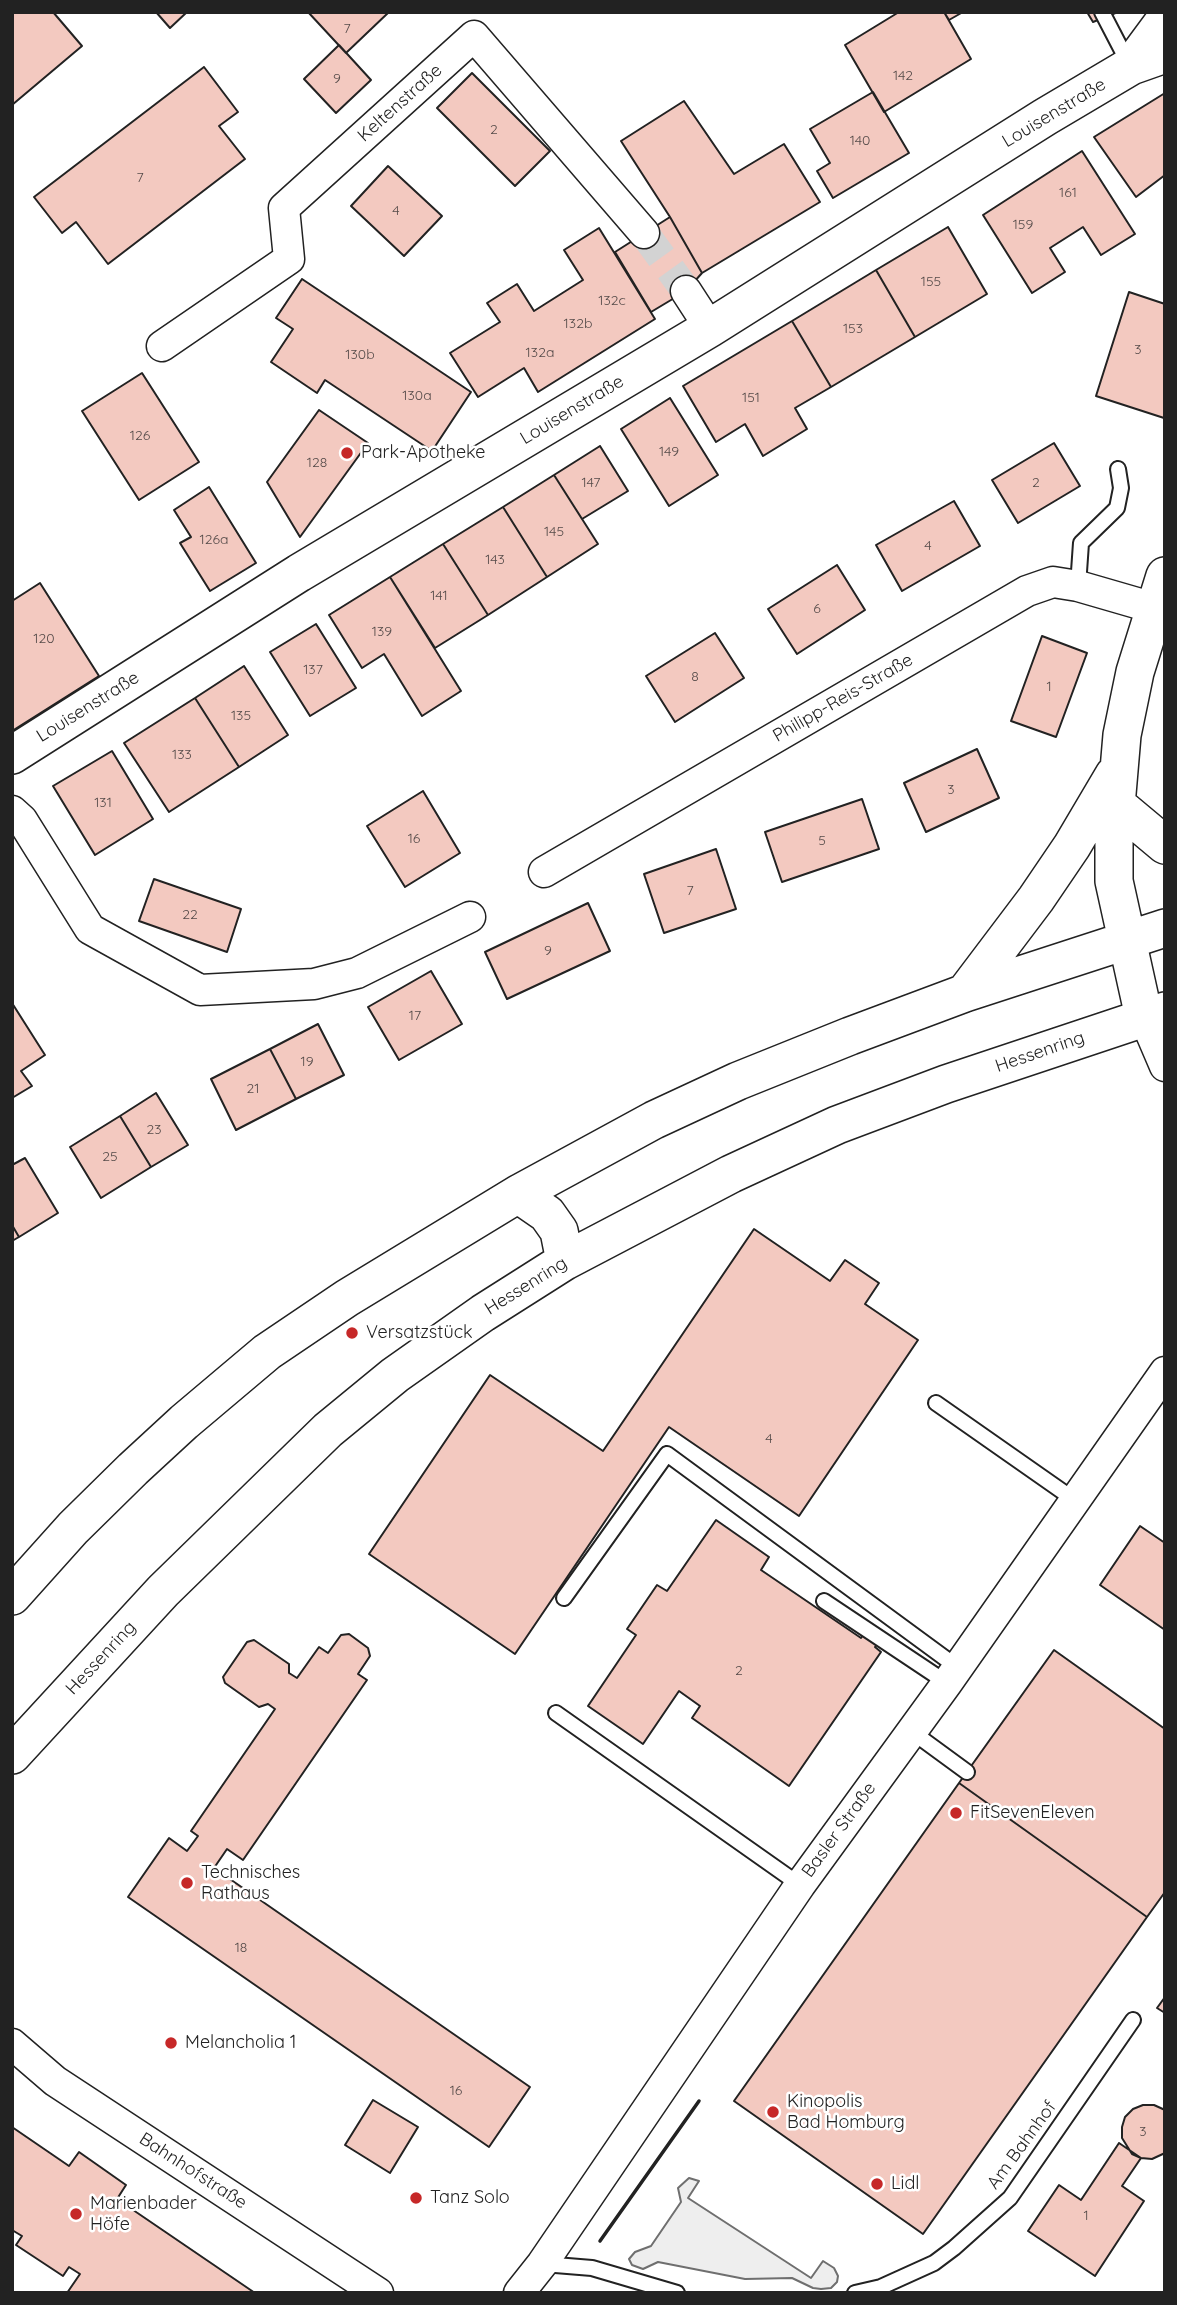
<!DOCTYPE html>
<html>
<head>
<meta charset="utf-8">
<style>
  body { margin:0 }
  #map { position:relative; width:1177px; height:2305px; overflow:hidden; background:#fff; font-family:Quicksand,sans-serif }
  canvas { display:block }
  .frame { position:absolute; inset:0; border:14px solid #222; pointer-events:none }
</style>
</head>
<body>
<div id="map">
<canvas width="1177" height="2305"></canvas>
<div class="frame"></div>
</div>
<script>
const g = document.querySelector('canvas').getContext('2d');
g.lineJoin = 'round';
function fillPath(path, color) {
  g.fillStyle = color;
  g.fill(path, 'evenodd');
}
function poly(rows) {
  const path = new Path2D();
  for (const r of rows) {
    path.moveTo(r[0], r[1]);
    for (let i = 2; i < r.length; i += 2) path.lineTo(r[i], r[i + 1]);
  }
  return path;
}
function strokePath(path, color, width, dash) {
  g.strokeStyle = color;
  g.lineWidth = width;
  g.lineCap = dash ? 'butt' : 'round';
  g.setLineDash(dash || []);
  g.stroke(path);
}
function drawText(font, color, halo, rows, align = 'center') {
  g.font = font + ' Quicksand,sans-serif';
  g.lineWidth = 5;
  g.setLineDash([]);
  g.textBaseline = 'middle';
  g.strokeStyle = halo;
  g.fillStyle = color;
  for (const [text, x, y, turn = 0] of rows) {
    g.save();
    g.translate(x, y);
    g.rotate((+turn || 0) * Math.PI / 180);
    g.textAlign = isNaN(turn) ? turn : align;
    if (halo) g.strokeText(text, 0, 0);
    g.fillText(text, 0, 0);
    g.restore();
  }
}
const green = poly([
  [689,2178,699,2181,688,2198,811,2278,823,2261,834,2268,838,2276,837,2282,831,2288,821,2289,813,2288,792,2278,745,2279,658,2262,643,2269,632,2265,629,2259,635,2252,651,2246,681,2202,678,2188,689,2178]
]);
const building = poly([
  [12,12,53,12,82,46,12,105,12,12],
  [156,12,187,12,170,28,156,12],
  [308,12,389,12,346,53,308,12],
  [899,12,944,12,971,59,884,112,845,45,899,12],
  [944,12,963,12,949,20,944,12],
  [1087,12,1118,12,1093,22,1087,12],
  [339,45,371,80,336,113,304,79,339,45],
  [204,67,238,112,219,126,245,159,108,264,76,222,62,233,34,197,204,67],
  [472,73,550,151,515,186,437,108,472,73],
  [873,92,909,153,833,198,817,171,830,163,810,129,873,92],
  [1165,93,1165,175,1136,197,1094,137,1165,93],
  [684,101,734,174,784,144,820,202,702,273,670,217,621,141,684,101],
  [1082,151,1135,234,1101,255,1083,227,1050,248,1065,272,1032,293,983,215,1082,151],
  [388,166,442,216,404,256,351,206,388,166],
  [670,217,702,273,686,291,651,312,615,252,670,217],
  [948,227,987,294,915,337,876,270,948,227],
  [599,228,655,319,538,392,524,368,478,397,450,353,500,322,487,303,517,284,534,311,583,280,564,250,599,228],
  [876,270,915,337,831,387,792,321,876,270],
  [302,279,471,392,432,451,325,380,317,393,271,362,293,329,276,318,302,279],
  [1129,292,1165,304,1164,418,1096,396,1129,292],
  [792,321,831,387,795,408,807,429,763,456,745,424,716,442,683,386,792,321],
  [142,373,199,462,139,500,82,411,142,373],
  [670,398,718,475,669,506,621,429,670,398],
  [319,410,368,443,300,537,267,482,319,410],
  [1054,443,1080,486,1018,523,992,480,1054,443],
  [600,446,628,491,582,519,554,475,600,446],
  [554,475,598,544,547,577,503,507,554,475],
  [209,487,256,563,210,591,180,543,191,537,174,510,209,487],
  [954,501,980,546,902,591,876,545,954,501],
  [503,507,547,577,488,615,443,544,503,507],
  [443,544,488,615,435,648,390,577,443,544],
  [837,565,865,610,797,654,768,609,837,565],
  [390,577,461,691,422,716,384,654,362,668,329,615,390,577],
  [40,583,99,676,12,731,12,601,40,583],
  [316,624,356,688,310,716,270,652,316,624],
  [715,633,744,678,675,722,646,676,715,633],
  [1042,636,1087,653,1056,737,1011,721,1042,636],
  [244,666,288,735,239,767,195,698,244,666],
  [195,698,239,767,169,812,124,743,195,698],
  [977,749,999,798,926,832,904,783,977,749],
  [112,751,153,819,95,855,53,786,112,751],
  [423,791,460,853,405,887,367,826,423,791],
  [862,799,879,849,782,882,765,832,862,799],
  [716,849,736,909,664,933,644,874,716,849],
  [154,879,241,909,227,952,139,921,154,879],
  [588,903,610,951,507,999,485,952,588,903],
  [431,971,462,1024,399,1060,368,1007,431,971],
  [12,1003,45,1055,21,1071,32,1086,12,1098,12,1003],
  [318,1024,344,1075,296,1099,270,1049,318,1024],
  [270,1049,296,1099,236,1130,211,1079,270,1049],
  [156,1093,188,1145,151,1167,120,1116,156,1093],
  [120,1116,151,1167,101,1198,70,1147,120,1116],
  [25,1158,58,1213,19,1237,12,1225,12,1165,25,1158],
  [12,1225,19,1237,12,1241,12,1225],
  [754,1229,830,1281,845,1260,879,1283,865,1304,918,1340,799,1516,669,1427,515,1654,369,1554,490,1375,603,1451,754,1229],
  [716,1520,769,1557,761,1570,861,1638,868,1627,882,1637,875,1647,881,1652,789,1786,692,1718,700,1706,679,1691,643,1744,588,1706,636,1635,627,1629,657,1585,667,1591,716,1520],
  [1140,1526,1165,1543,1165,1630,1100,1585,1140,1526],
  [349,1634,368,1648,370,1656,358,1674,367,1680,243,1860,227,1849,214,1868,530,2087,489,2147,128,1897,169,1838,187,1851,198,1836,191,1831,275,1709,268,1704,259,1707,225,1683,223,1677,247,1642,254,1640,289,1664,289,1673,297,1678,319,1647,328,1653,341,1635,349,1634],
  [1054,1650,1165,1729,1165,1892,1147,1917,959,1783,1054,1650],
  [959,1783,1147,1917,923,2234,734,2101,959,1783],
  [1165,1997,1165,2013,1157,2008,1165,1997],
  [373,2100,418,2127,390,2173,345,2145,373,2100],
  [1143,2105,1154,2105,1165,2110,1165,2153,1152,2159,1141,2158,1132,2154,1122,2138,1122,2127,1125,2117,1133,2109,1143,2105],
  [12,2127,69,2166,79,2152,126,2185,117,2199,255,2293,67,2293,80,2274,69,2267,63,2276,16,2245,22,2236,12,2230,12,2127],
  [1119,2143,1141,2158,1122,2186,1144,2201,1095,2276,1028,2231,1059,2185,1081,2200,1119,2143]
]);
const minorTunnel = poly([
  [644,233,686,291]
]);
const service = poly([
  [1102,12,1129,64],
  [1078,586,1081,543,1117,508,1121,488,1118,469],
  [936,1403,1076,1501],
  [564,1598,667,1454,957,1667],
  [824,1601,947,1683],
  [556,1713,800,1885],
  [911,1731,967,1772],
  [543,2264,592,2268,677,2293],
  [855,2293,881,2287,934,2263,954,2248,1010,2198,1133,2020]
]);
const minor = poly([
  [686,291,710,328],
  [162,346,289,259,284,208,474,36,644,233],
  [12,811,22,820,90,929,200,990,314,984,357,973,470,917],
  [544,872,1027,591,1053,582,1078,586,1154,608],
  [1144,1017,1165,1066],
  [12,2044,55,2081,378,2293],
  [519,2293,542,2264,800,1885,947,1683,1165,1372]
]);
const tertiary = poly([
  [1131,66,1165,20],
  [12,755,299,573,710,328,1045,117,1131,66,1165,54],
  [1116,804,1165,845],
  [965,993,1036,899,1072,846,1114,775],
  [1144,1017,1114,881,1114,829,1122,735,1135,672,1165,576],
  [518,1194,547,1214,559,1231,565,1261],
  [12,1596,73,1528,133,1469,184,1422,267,1352,347,1298,518,1194,654,1120,738,1081,850,1036,965,993,1165,928],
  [12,1755,163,1591,328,1430,395,1375,483,1313,565,1261,731,1174,837,1125,946,1084,1165,1011]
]);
const wall = poly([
  [600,2241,699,2101]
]);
const markers = [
  [347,453,7,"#c62828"],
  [352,1333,7,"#c62828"],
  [956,1813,7,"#c62828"],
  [187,1883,7,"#c62828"],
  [171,2043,7,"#c62828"],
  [773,2112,7,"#c62828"],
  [877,2184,7,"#c62828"],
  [416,2198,7,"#c62828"],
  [76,2214,7,"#c62828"]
];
const numberNames = [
  ["7",347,29],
  ["142",903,76],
  ["9",337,79],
  ["2",494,130],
  ["140",860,141],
  ["7",140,178],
  ["161",1068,193],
  ["4",396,211],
  ["159",1023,225],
  ["155",931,282],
  ["132c",612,301],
  ["132b",578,324],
  ["153",853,329],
  ["3",1138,350],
  ["132a",540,353],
  ["130b",360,355],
  ["130a",417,396],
  ["151",751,398],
  ["126",140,436],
  ["149",669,452],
  ["128",317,463],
  ["147",591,483],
  ["2",1036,483],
  ["145",554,532],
  ["126a",214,540],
  ["4",928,546],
  ["143",495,560],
  ["141",439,596],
  ["6",817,609],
  ["139",382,632],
  ["120",44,639],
  ["137",313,670],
  ["8",695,677],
  ["1",1049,687],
  ["135",241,716],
  ["133",182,755],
  ["3",951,790],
  ["131",103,803],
  ["16",414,839],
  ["5",822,841],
  ["7",690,891],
  ["22",190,915],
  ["9",548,951],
  ["17",415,1016],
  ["19",307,1062],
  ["21",253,1089],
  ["23",154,1130],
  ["25",110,1157],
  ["4",769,1439],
  ["2",739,1671],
  ["18",241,1948],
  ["16",456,2091],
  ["3",1143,2132],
  ["1",1086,2216]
];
const streetNames = [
  ["Keltenstraße",400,103,-42],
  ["Louisenstraße",1054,113,-31],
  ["Louisenstraße",572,410,-31],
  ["Philipp-Reis-Straße",843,698,-30],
  ["Louisenstraße",88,707,-32],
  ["Hessenring",1040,1052,-19],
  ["Hessenring",526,1286,-32],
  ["Hessenring",101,1658,-47],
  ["Basler Straße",839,1830,-54],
  ["Am Bahnhof",1022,2145,-54],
  ["Bahnhofstraße",193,2171,33]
];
const poiNames = [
  ["Park-Apotheke",361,453],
  ["Versatzstück",366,1333],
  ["FitSevenEleven",970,1813],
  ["Technisches",201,1873],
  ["Rathaus",201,1894],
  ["Melancholia 1",185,2043],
  ["Kinopolis",787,2102],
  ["Bad Homburg",787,2123],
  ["Lidl",891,2184],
  ["Tanz Solo",430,2198],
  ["Marienbader",90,2204],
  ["Höfe",90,2225]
];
fillPath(green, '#eee');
strokePath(green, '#6f6f6f', 2);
fillPath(building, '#f3c9c0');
strokePath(building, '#222', 2);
strokePath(minorTunnel, '#d3d3d3', 30, [30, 15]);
strokePath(service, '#222', 18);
strokePath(minor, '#222', 33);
strokePath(tertiary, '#222', 40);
strokePath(service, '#fff', 14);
strokePath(minor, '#fff', 30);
strokePath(tertiary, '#fff', 37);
strokePath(wall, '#222', 3.5);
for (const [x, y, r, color] of markers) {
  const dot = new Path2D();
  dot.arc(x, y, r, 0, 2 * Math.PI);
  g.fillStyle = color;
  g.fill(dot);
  strokePath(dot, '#fff', 2.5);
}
drawText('14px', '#564c4a', null, numberNames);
drawText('18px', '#222', '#fff', streetNames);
drawText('18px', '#222', '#fff', poiNames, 'left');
</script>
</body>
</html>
